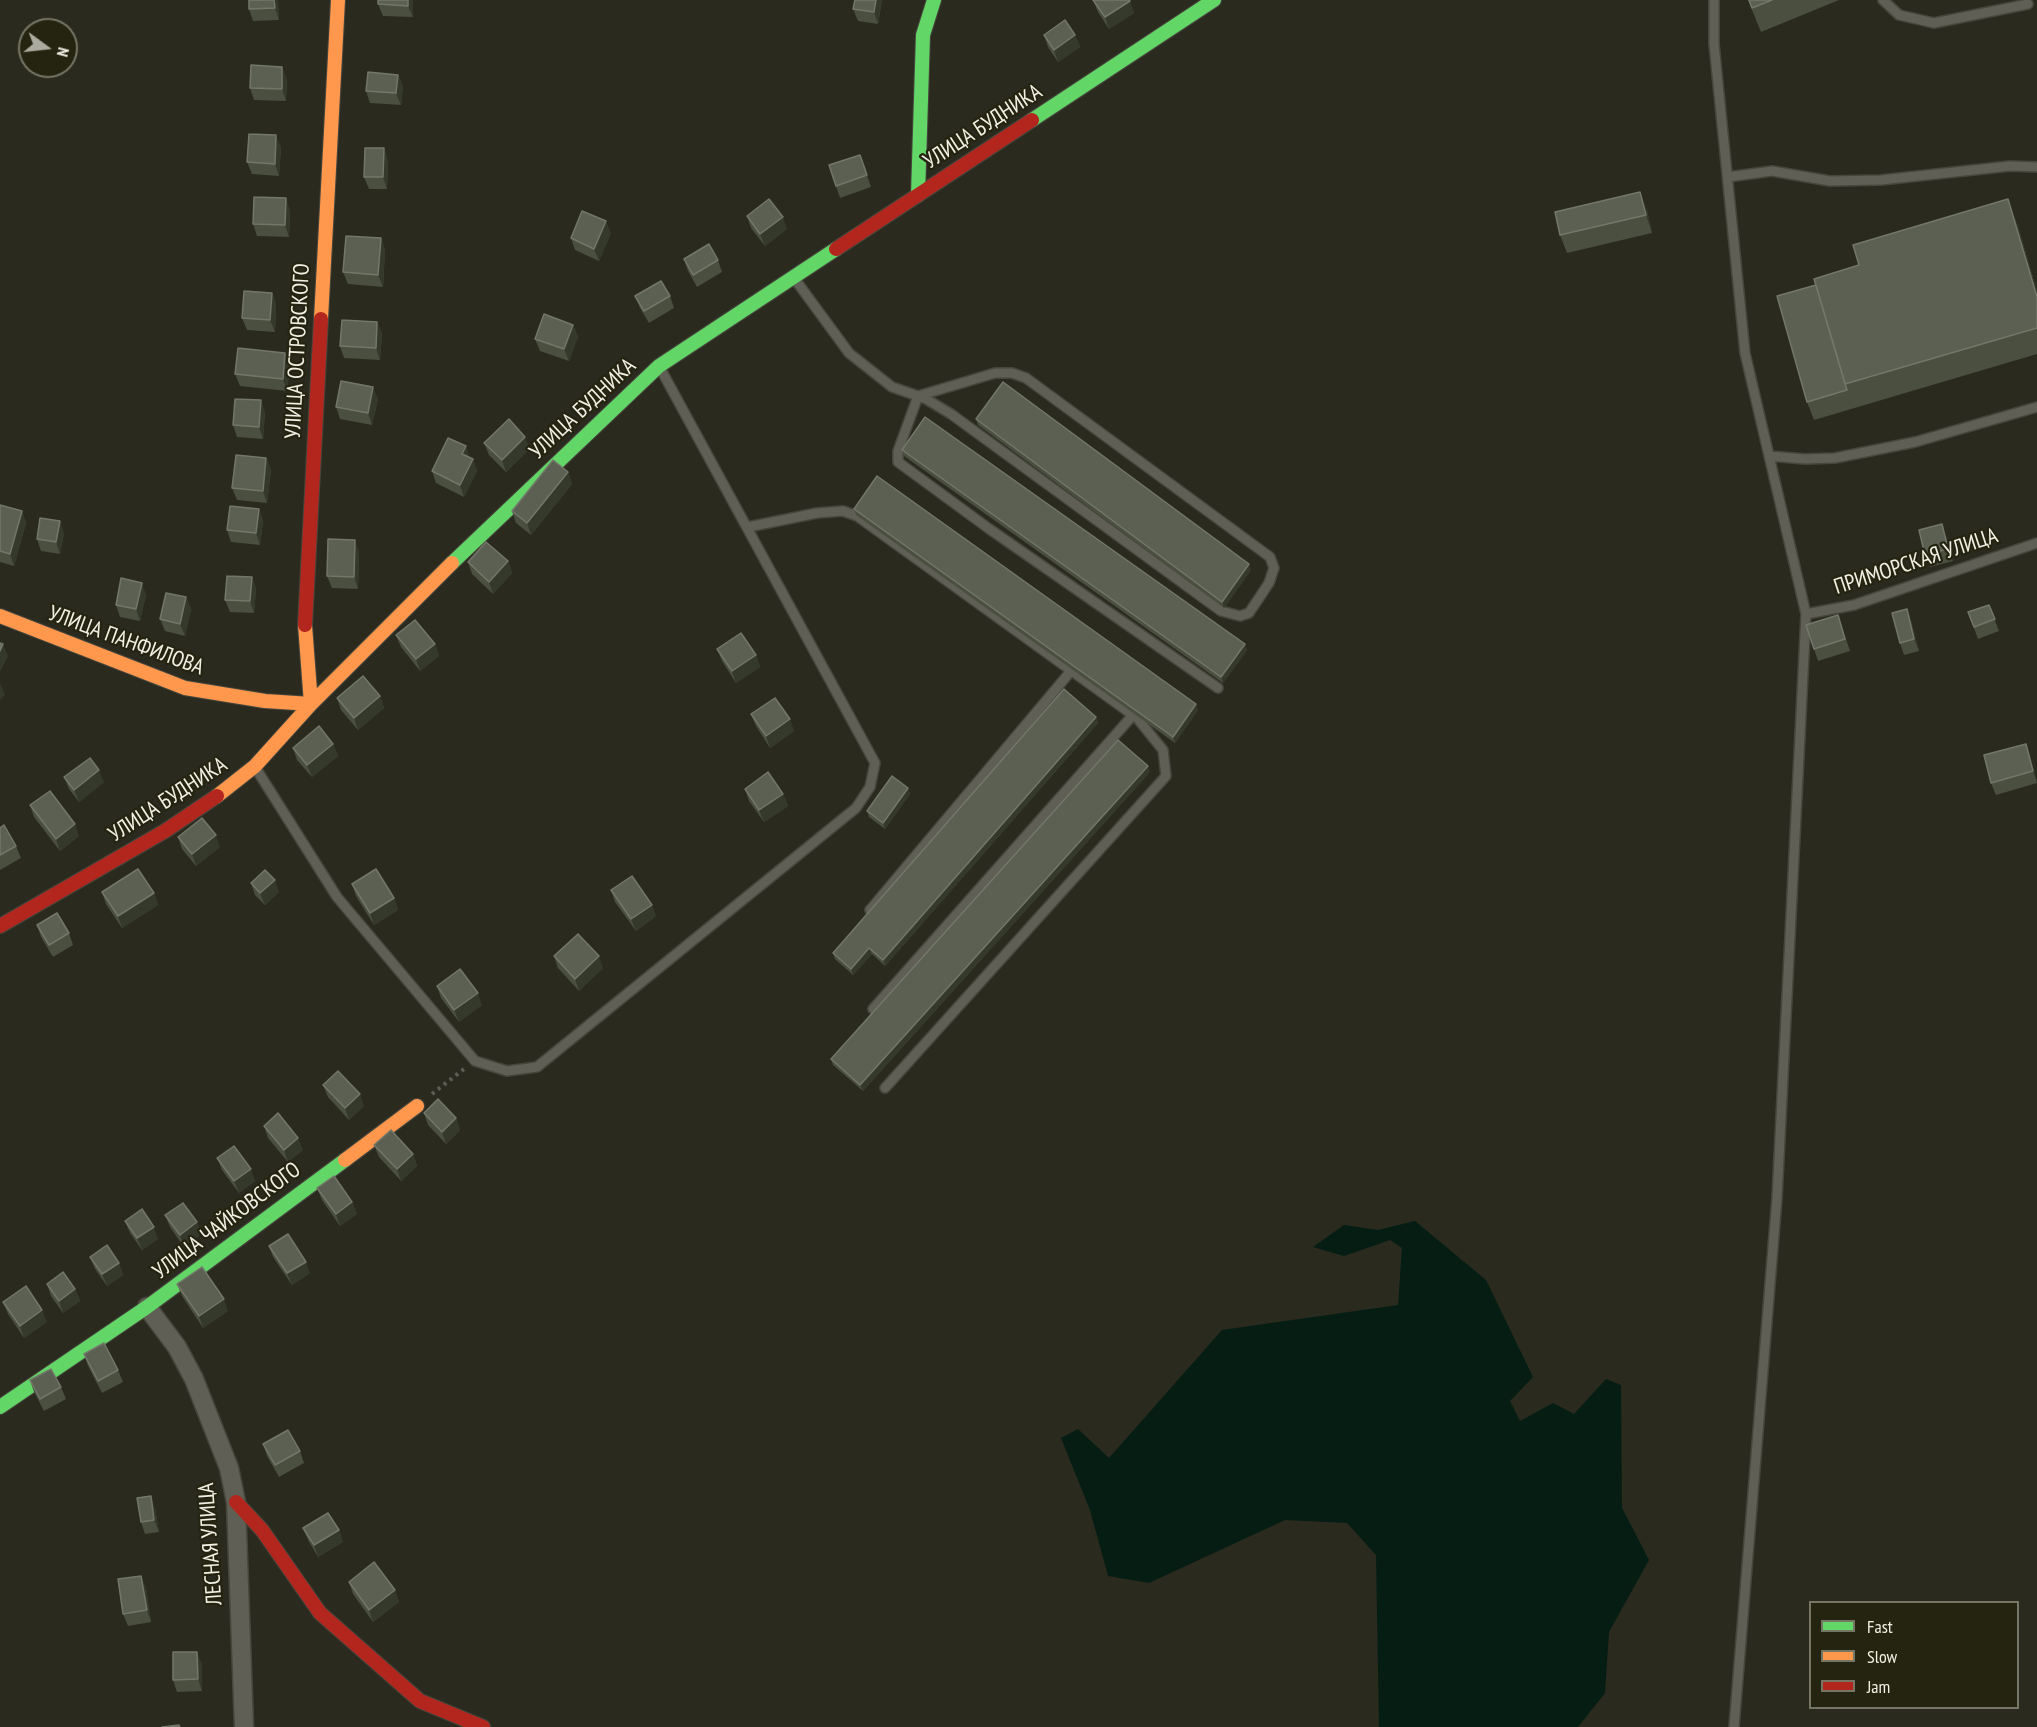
<!DOCTYPE html>
<html>
<head>
<meta charset="utf-8">
<style>
  body { margin:0 }
  #map { position:relative; width:2037px; height:1727px; overflow:hidden; background:#2a2a1f; font-family:"PT Sans Narrow",sans-serif }
  canvas { display:block }
  .legend { position:absolute; left:1809px; top:1601px; width:210px; height:108px; box-sizing:border-box; background:#252411; border:2px solid #767665; margin:0; padding:8px 10px; list-style:none; font-size:18px; color:#f0f0e4 }
  .legend li { display:flex; align-items:center; gap:12px; height:30px }
  .legend b { width:30px; border:2px solid #767665 }
  .north { position:absolute; left:18px; top:18px; width:60px; height:60px; box-sizing:border-box; background:#252411; border:2px solid #767665; border-radius:50%; rotate:105deg; font-size:16px; font-weight:700; line-height:24px; text-align:center; color:#f0f0e4 }
  .north::after { content:''; display:block; margin:auto; width:21px; height:27px; background:#abab9f; clip-path:polygon(50% 0,100% 100%,50% 72%,0 100%) }
</style>
</head>
<body>
<div id="map">
<canvas width="2037" height="1727"></canvas>
<ul class="legend">
<li><b style="height:8px;background:#63d668"></b>Fast</li>
<li><b style="height:8px;background:#ff974d"></b>Slow</li>
<li><b style="height:8px;background:#b3261e"></b>Jam</li>
</ul>
<div class="north">N</div>
</div>
<script>
const g = document.querySelector('canvas').getContext('2d');
g.lineJoin = 'round';
function fillPath(path, color) {
  g.fillStyle = color;
  g.fill(path, 'evenodd');
}
function poly(rows) {
  const path = new Path2D();
  for (const r of rows) {
    path.moveTo(r[0], r[1]);
    for (let i = 2; i < r.length; i += 2) path.lineTo(r[i], r[i + 1]);
  }
  return path;
}
function strokePath(path, color, width, dash) {
  g.strokeStyle = color;
  g.lineWidth = width;
  g.lineCap = dash ? 'butt' : 'round';
  g.setLineDash(dash || []);
  g.stroke(path);
}
function drawText(font, color, halo, rows, align = 'center') {
  g.font = font + ' "PT Sans Narrow",sans-serif';
  g.lineWidth = 4.5;
  g.setLineDash([]);
  g.textBaseline = 'middle';
  g.strokeStyle = halo;
  g.fillStyle = color;
  for (const [text, x, y, turn = 0] of rows) {
    g.save();
    g.translate(x, y);
    g.rotate((+turn || 0) * Math.PI / 180);
    g.textAlign = isNaN(turn) ? turn : align;
    if (halo) g.strokeText(text, 0, 0);
    g.fillText(text, 0, 0);
    g.restore();
  }
}
const water = poly([
  [1415,1221,1486,1280,1533,1377,1510,1401,1520,1421,1553,1403,1574,1414,1606,1379,1621,1385,1622,1508,1649,1560,1609,1632,1605,1693,1578,1727,1379,1727,1376,1555,1347,1523,1285,1520,1149,1583,1108,1576,1090,1510,1061,1438,1078,1429,1109,1458,1222,1330,1398,1305,1402,1248,1390,1240,1344,1256,1313,1247,1344,1225,1378,1230]
]);
const path = poly([
  [432,1094,464,1069]
]);
const lane = poly([
  [1714,0,1714,44,1745,353,1806,614,1777,1198,1734,1727],
  [1883,0,1899,15,1934,23,2028,4],
  [1728,177,1772,171,1830,181,1881,180,2010,166,2037,167],
  [794,278,849,353,892,387,918,396,926,399,951,414,1221,611,1240,616,1249,613,1269,583,1274,568,1270,557,1026,378,1012,373,995,373,918,396,898,451,898,462,988,528,1218,688],
  [1769,456,1805,459,1835,458,1915,442,2037,407],
  [748,527,817,513,843,511,857,516,1137,718,1163,750,1166,776,885,1088],
  [1806,614,1854,605,2037,543],
  [255,767,337,897,475,1061,507,1071,537,1067,856,808,870,787,875,763,659,366],
  [870,910,1071,671],
  [873,1009,1133,715]
]);
const street = poly([
  [147,1307,177,1347,194,1379,229,1468,236,1502,244,1727]
]);
const fast = poly([
  [1032,120,1214,0],
  [918,195,923,35,934,0],
  [452,563,659,366,836,249],
  [0,1407,147,1307,345,1160]
]);
const slow = poly([
  [321,319,338,0],
  [0,616,185,688,265,701,311,704,305,625],
  [217,796,255,766,311,704,452,563],
  [345,1160,417,1106]
]);
const jam = poly([
  [836,249,1032,120],
  [305,625,321,319],
  [0,926,165,831,217,796],
  [236,1502,262,1530,320,1613,420,1701,483,1727]
]);
const wall = poly([
  [249,0,278,0,279,20,253,21,249,9],
  [378,0,413,0,413,17,383,16,378,4],
  [882,0,878,24,858,21,853,9],
  [1093,0,1134,13,1109,29,1098,12],
  [1748,0,1839,0,1761,32],
  [1044,35,1075,35,1080,47,1058,62,1048,47],
  [398,75,403,87,401,105,370,103,366,91],
  [287,79,286,101,254,100,250,88],
  [281,147,279,176,252,174,247,162],
  [860,155,871,187,840,198,829,165],
  [388,160,387,189,369,189,364,177],
  [290,210,289,237,257,236,253,224],
  [1647,210,1652,233,1567,253,1560,235],
  [747,216,787,229,765,246,751,228],
  [2017,223,2037,291,2037,354,1814,420,1807,402,1816,285],
  [611,233,599,261,575,250,571,238],
  [381,238,385,250,383,287,348,284,343,272],
  [684,259,718,260,722,272,697,287,688,271],
  [272,293,276,305,275,332,247,330,242,318],
  [635,296,670,296,674,308,649,323,640,308],
  [377,322,382,334,380,360,344,358,340,346],
  [573,325,578,337,569,361,540,351,535,339],
  [290,365,287,391,240,386,235,374],
  [378,399,372,425,340,419,336,407],
  [265,412,263,439,237,437,233,425],
  [976,419,1251,570,1224,608,978,425],
  [484,443,530,449,506,472,489,455],
  [902,450,1247,650,1223,683,904,456],
  [266,458,271,470,267,503,237,500,232,488],
  [470,458,473,459,477,471,464,497,436,483,432,471],
  [568,472,572,484,531,535,516,523,512,511],
  [0,505,22,511,26,523,14,566,0,562],
  [259,509,263,521,260,545,231,542,227,530],
  [854,509,1198,710,1175,743,856,515],
  [64,533,60,554,41,551,37,539],
  [1946,536,1953,561,1930,567,1925,555],
  [359,552,358,589,332,588,327,576],
  [508,561,512,573,493,594,472,574,468,562],
  [252,577,256,589,254,613,230,612,225,600],
  [146,595,140,621,120,617,116,605],
  [186,597,191,609,185,636,165,631,160,619],
  [1989,605,1999,631,1978,639,1968,612],
  [1838,615,1850,651,1818,661,1814,649],
  [1911,621,1919,651,1904,655,1900,643],
  [396,635,435,644,439,656,420,671,401,647],
  [717,649,756,655,760,667,736,683,722,661],
  [380,696,384,708,358,730,341,710,337,698],
  [751,714,794,731,770,748,756,726],
  [1096,717,1098,723,885,966,872,954,853,975,835,959,833,953],
  [333,744,338,756,312,777,297,760,293,748],
  [2026,744,2030,756,2037,783,1996,795,1991,783],
  [1150,772,863,1091,833,1065,831,1059],
  [64,777,104,782,79,802,69,789],
  [908,788,910,794,885,829,869,817,867,811],
  [745,789,783,794,788,806,764,822,749,801],
  [30,805,79,836,60,851,34,817],
  [0,828,16,846,21,858,0,870],
  [178,837,220,847,196,866,182,849],
  [251,883,279,892,265,905,255,895],
  [352,884,394,898,398,910,374,925,356,896],
  [611,890,656,916,636,931,615,902],
  [102,892,154,893,158,905,122,928,106,904],
  [37,925,69,933,73,945,53,957,41,937],
  [554,956,603,968,579,991,558,968],
  [437,986,482,1005,459,1022,441,998],
  [323,1085,364,1106,349,1120,328,1097],
  [424,1113,456,1118,460,1130,446,1144,428,1125],
  [264,1126,303,1150,288,1162,268,1138],
  [374,1145,413,1154,417,1166,401,1181,379,1157],
  [217,1158,255,1181,239,1193,222,1170],
  [317,1188,352,1202,357,1214,340,1226,322,1200],
  [165,1215,197,1222,201,1234,184,1247,170,1227],
  [125,1221,158,1239,142,1250,130,1233],
  [269,1246,310,1273,292,1285,273,1257],
  [90,1257,119,1263,123,1275,107,1286,95,1269],
  [47,1284,75,1289,80,1301,63,1313,51,1296],
  [177,1284,228,1311,203,1328,182,1296],
  [3,1302,47,1322,24,1338,8,1314],
  [84,1354,118,1370,123,1382,102,1393,88,1366],
  [30,1380,61,1387,66,1399,44,1411,34,1392],
  [263,1444,300,1451,304,1463,279,1477,267,1456],
  [155,1508,159,1532,145,1534,141,1522],
  [303,1528,339,1530,343,1542,318,1557,308,1540],
  [349,1582,395,1590,399,1602,373,1622,353,1594],
  [146,1588,151,1622,128,1626,123,1614],
  [202,1664,202,1691,177,1692,173,1680]
]);
const shadedWall = poly([
  [274,0,278,0,279,20,275,8],
  [408,0,413,0,413,17,408,6],
  [876,0,882,0,878,24,874,12],
  [1130,1,1134,13,1109,29,1105,17],
  [1075,35,1080,47,1058,62,1054,50],
  [282,67,287,79,286,101,282,89],
  [398,75,403,87,401,105,396,93],
  [276,135,281,147,279,176,275,164],
  [384,148,388,160,387,189,383,177],
  [1640,192,1647,210,1652,233,1646,215],
  [286,198,290,210,289,237,285,225],
  [2008,199,2017,223,2037,291,2037,297],
  [783,217,787,229,765,246,760,234],
  [606,221,611,233,599,261,594,249],
  [381,238,385,250,383,287,378,275],
  [272,293,276,305,275,332,270,320],
  [377,322,382,334,380,360,376,348],
  [573,325,578,337,569,361,564,349],
  [285,353,290,365,287,391,283,379],
  [373,387,378,399,372,425,368,413],
  [261,400,265,412,263,439,259,427],
  [525,437,530,449,506,472,502,460],
  [466,446,470,458,462,454],
  [266,458,271,470,267,503,263,491],
  [473,459,477,471,464,497,460,485],
  [568,472,572,484,531,535,527,523],
  [259,509,263,521,260,545,256,533],
  [22,511,26,523,14,566,10,554],
  [60,521,64,533,60,554,56,542],
  [1942,524,1946,536,1953,561,1948,549],
  [355,540,359,552,358,589,354,577],
  [508,561,512,573,493,594,489,582],
  [1249,564,1251,570,1224,608,1222,602],
  [252,577,256,589,254,613,250,601],
  [142,583,146,595,140,621,136,609],
  [186,597,191,609,185,636,180,624],
  [1907,609,1911,621,1919,651,1914,639],
  [3,644,8,656,0,672,0,651],
  [435,644,439,656,420,671,416,659],
  [1245,644,1247,650,1223,683,1221,677],
  [756,655,760,667,736,683,732,671],
  [0,683,5,695,0,700],
  [380,696,384,708,358,730,354,718],
  [1196,704,1198,710,1175,743,1173,737],
  [1096,717,1098,723,885,966,883,960],
  [790,719,794,731,770,748,766,736],
  [333,744,338,756,312,777,307,765],
  [2026,744,2030,756,2037,782,2033,771],
  [1148,766,1150,772,863,1091,860,1085],
  [99,770,104,782,79,802,74,790],
  [908,788,910,794,885,829,883,823],
  [783,794,788,806,764,822,759,810],
  [75,824,79,836,60,851,56,839],
  [216,835,220,847,196,866,192,854],
  [275,880,279,892,265,905,260,893],
  [154,893,158,905,122,928,118,916],
  [394,898,398,910,374,925,370,913],
  [652,905,656,916,636,931,631,919],
  [869,948,872,954,853,975,851,969],
  [599,956,603,968,579,991,575,979],
  [478,993,482,1005,459,1022,454,1010],
  [360,1094,364,1106,349,1120,345,1108],
  [456,1118,460,1130,446,1144,442,1132],
  [298,1138,303,1150,288,1162,284,1150],
  [413,1154,417,1166,401,1181,397,1169],
  [251,1169,255,1181,239,1193,234,1181],
  [352,1202,357,1214,340,1226,336,1214],
  [197,1222,201,1234,184,1247,180,1235],
  [154,1227,158,1239,142,1250,137,1238],
  [306,1262,310,1273,292,1285,287,1273],
  [119,1263,123,1275,107,1286,102,1274],
  [75,1289,80,1301,63,1313,59,1301],
  [224,1299,228,1311,203,1328,199,1316],
  [42,1310,47,1322,24,1338,20,1326],
  [151,1496,155,1508,159,1532,154,1520],
  [339,1530,343,1542,318,1557,314,1545],
  [141,1576,146,1588,151,1622,147,1610],
  [395,1590,399,1602,373,1622,369,1610],
  [197,1652,202,1664,202,1691,198,1679]
]);
const building = poly([
  [249,0,274,0,275,8,249,9,249,0],
  [378,0,408,0,408,6,378,4,378,0],
  [855,0,876,0,874,12,853,9,855,0],
  [1093,0,1129,0,1130,1,1105,17,1093,0],
  [1749,0,1772,0,1752,8,1749,0],
  [1065,20,1075,35,1054,50,1044,35,1065,20],
  [251,65,282,67,282,89,250,88,251,65],
  [368,72,398,75,396,93,366,91,368,72],
  [249,134,276,135,275,164,247,162,249,134],
  [365,148,384,148,383,177,364,177,365,148],
  [860,155,867,175,836,186,829,165,860,155],
  [1640,192,1646,215,1560,235,1555,212,1640,192],
  [254,197,286,198,285,225,253,224,254,197],
  [769,199,783,217,760,234,747,216,769,199],
  [2008,199,2037,297,2037,328,1845,384,1814,279,1859,265,1853,245,2008,199],
  [582,211,606,221,594,249,571,238,582,211],
  [346,236,381,238,378,275,343,272,346,236],
  [709,244,718,260,693,275,684,259,709,244],
  [661,281,670,296,644,311,635,296,661,281],
  [1816,285,1847,390,1807,402,1777,296,1816,285],
  [244,291,272,293,270,320,242,318,244,291],
  [544,314,573,325,564,349,535,339,544,314],
  [342,320,377,322,376,348,340,346,342,320],
  [238,348,285,353,283,379,235,374,238,348],
  [341,381,373,387,368,413,336,407,341,381],
  [1003,382,1249,564,1222,602,976,419,1003,382],
  [235,399,261,400,259,427,233,425,235,399],
  [925,417,1245,644,1221,677,902,450,925,417],
  [509,419,525,437,502,460,484,443,509,419],
  [448,438,466,446,462,454,473,459,460,485,432,471,448,438],
  [236,455,266,458,263,491,232,488,236,455],
  [553,460,568,472,527,523,512,511,553,460],
  [877,476,1196,704,1173,737,854,509,877,476],
  [0,505,22,511,10,554,0,551,0,505],
  [230,506,259,509,256,533,227,530,230,506],
  [40,518,60,521,56,542,37,539,40,518],
  [1942,524,1948,549,1925,555,1919,530,1942,524],
  [328,539,355,540,354,577,327,576,328,539],
  [486,542,508,561,489,582,468,562,486,542],
  [227,576,252,577,250,601,225,600,227,576],
  [121,578,142,583,136,609,116,605,121,578],
  [166,593,186,597,180,624,160,619,166,593],
  [1989,605,1995,619,1974,627,1968,612,1989,605],
  [1907,609,1914,639,1900,643,1892,613,1907,609],
  [1838,615,1845,639,1814,649,1806,625,1838,615],
  [415,620,435,644,416,659,396,635,415,620],
  [741,633,756,655,732,671,717,649,741,633],
  [0,643,3,644,0,651,0,643],
  [363,676,380,696,354,718,337,698,363,676],
  [1064,689,1096,717,883,960,869,948,851,969,833,953,1064,689],
  [775,698,790,719,766,736,751,714,775,698],
  [319,726,333,744,307,765,293,748,319,726],
  [1118,740,1148,766,860,1085,831,1059,1118,740],
  [2026,744,2033,771,1991,783,1984,755,2026,744],
  [90,758,99,770,74,790,64,777,90,758],
  [768,772,783,794,759,810,745,789,768,772],
  [892,776,908,788,883,823,867,811,892,776],
  [50,791,75,824,56,839,30,805,50,791],
  [202,818,216,835,192,854,178,837,202,818],
  [4,825,16,846,0,855,0,828,4,825],
  [138,869,154,893,118,916,102,892,138,869],
  [376,869,394,898,370,913,352,884,376,869],
  [265,870,275,880,260,893,251,883,265,870],
  [632,876,652,905,631,919,611,890,632,876],
  [57,913,69,933,49,945,37,925,57,913],
  [578,934,599,956,575,979,554,956,578,934],
  [460,969,478,993,454,1010,437,986,460,969],
  [338,1071,360,1094,345,1108,323,1085,338,1071],
  [438,1099,456,1118,442,1132,424,1113,438,1099],
  [278,1113,298,1138,284,1150,264,1126,278,1113],
  [391,1130,413,1154,397,1169,374,1145,391,1130],
  [234,1146,251,1169,234,1181,217,1158,234,1146],
  [334,1176,352,1202,336,1214,317,1188,334,1176],
  [183,1203,197,1222,180,1235,165,1215,183,1203],
  [142,1209,154,1227,137,1238,125,1221,142,1209],
  [288,1234,306,1262,287,1273,269,1246,288,1234],
  [107,1245,119,1263,102,1274,90,1257,107,1245],
  [202,1267,224,1299,199,1316,177,1284,202,1267],
  [63,1272,75,1289,59,1301,47,1284,63,1272],
  [26,1286,42,1310,20,1326,3,1302,26,1286],
  [104,1343,118,1370,98,1381,84,1354,104,1343],
  [51,1369,61,1387,40,1399,30,1380,51,1369],
  [288,1430,300,1451,275,1465,263,1444,288,1430],
  [151,1496,154,1520,141,1522,137,1498,151,1496],
  [328,1513,339,1530,314,1545,303,1528,328,1513],
  [374,1562,395,1590,369,1610,349,1582,374,1562],
  [141,1576,147,1610,123,1614,118,1579,141,1576],
  [173,1652,197,1652,198,1679,173,1680,173,1652],
  [179,1725,180,1727,162,1727,179,1725]
]);
const streetNames = [
  ["УЛИЦА БУДНИКА",983,127,-33],
  ["УЛИЦА ОСТРОВСКОГО",298,351,-87],
  ["УЛИЦА БУДНИКА",583,409,-43],
  ["ПРИМОРСКАЯ УЛИЦА",1916,562,-18],
  ["УЛИЦА ПАНФИЛОВА",126,641,20],
  ["УЛИЦА БУДНИКА",168,800,-33],
  ["УЛИЦА ЧАЙКОВСКОГО",227,1221,-37],
  ["ЛЕСНАЯ УЛИЦА",211,1544,-94]
];
fillPath(water, '#061d14');
strokePath(lane, '#46463d', 12);
strokePath(street, '#46463d', 21);
strokePath(fast, '#46463d', 16);
strokePath(slow, '#46463d', 16);
strokePath(jam, '#46463d', 16);
strokePath(path, '#5d5d56', 4, [3, 4.5]);
strokePath(lane, '#605f56', 9);
strokePath(street, '#605f56', 18);
strokePath(fast, '#63d668', 14);
strokePath(slow, '#ff974d', 14);
strokePath(jam, '#b3261e', 14);
fillPath(wall, '#4a4f40');
fillPath(shadedWall, '#35392c');
fillPath(building, '#5b6052');
strokePath(building, '#737769', 1.5);
drawText('22px', '#f0f0e4', '#252411', streetNames);
</script>
</body>
</html>
